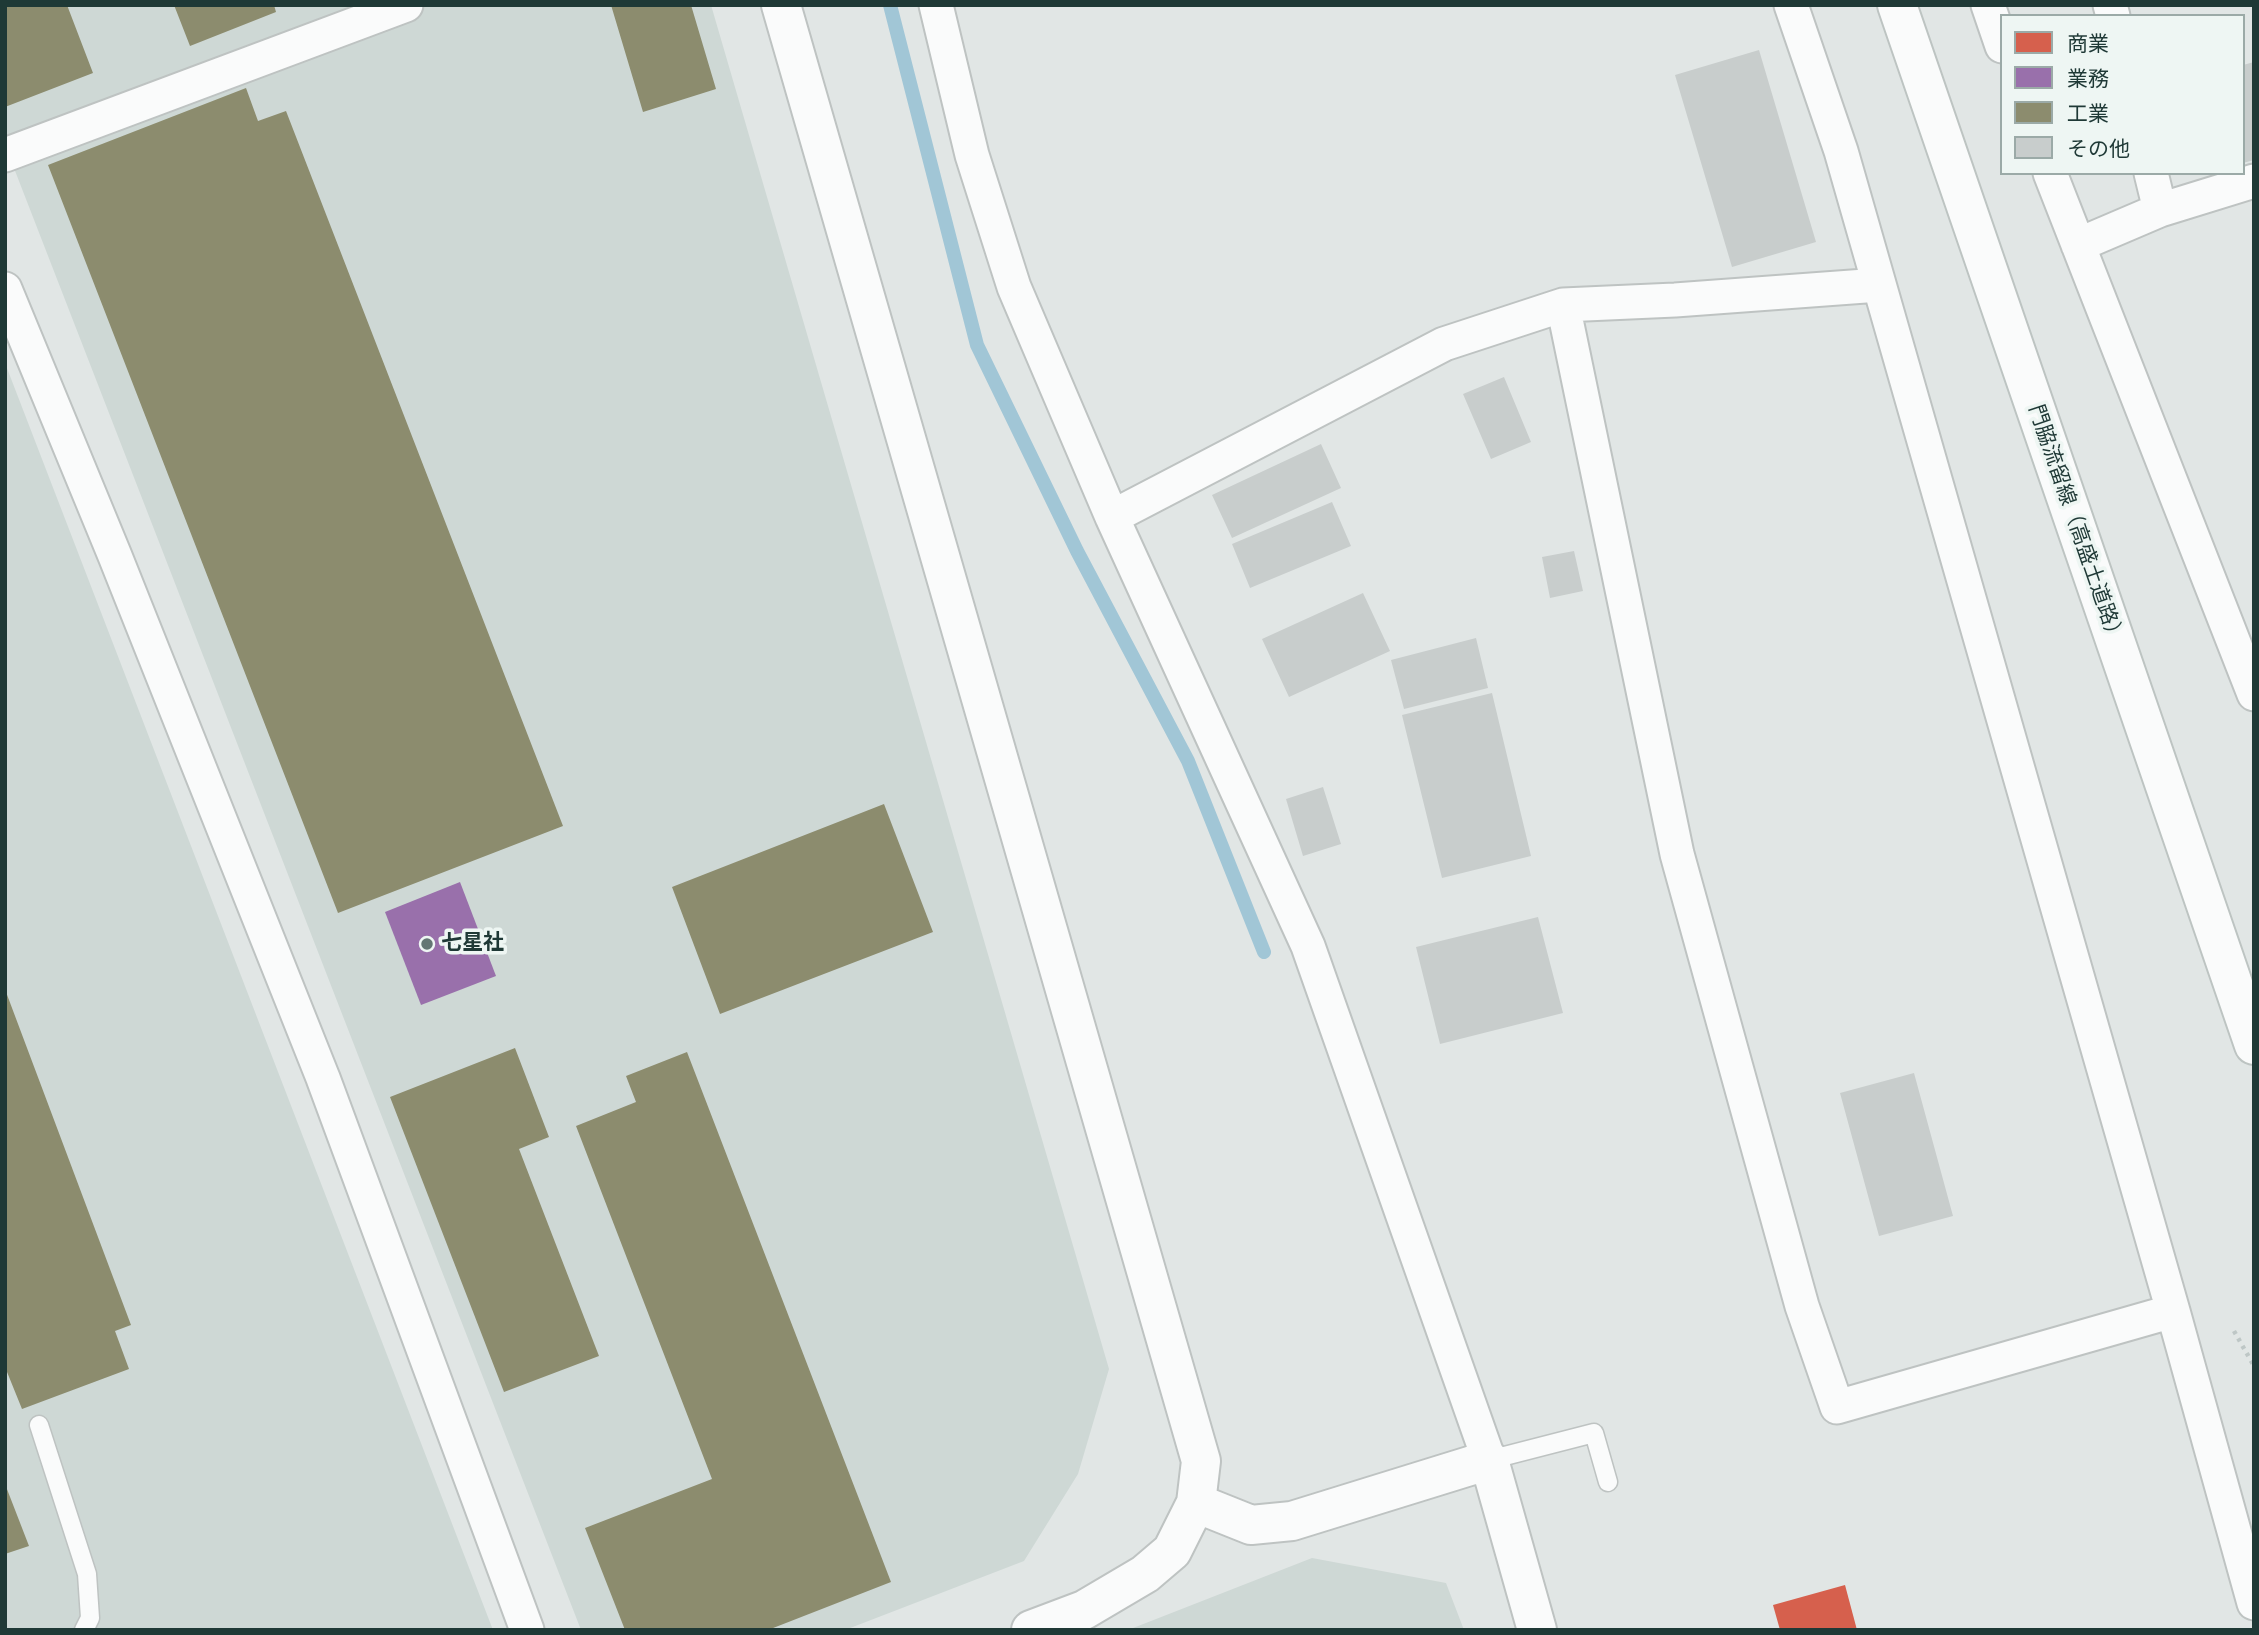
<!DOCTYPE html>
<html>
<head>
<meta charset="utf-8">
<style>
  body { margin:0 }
  #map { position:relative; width:2259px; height:1635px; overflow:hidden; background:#e1e6e5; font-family:Poppins,"Noto Sans JP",sans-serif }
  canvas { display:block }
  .frame { position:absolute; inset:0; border:7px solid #1f3936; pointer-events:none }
  .legend { position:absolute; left:2000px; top:14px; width:245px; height:161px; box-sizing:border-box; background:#eef6f3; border:2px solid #9baaa7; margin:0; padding:9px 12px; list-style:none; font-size:21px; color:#1f3936 }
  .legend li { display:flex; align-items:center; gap:14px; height:35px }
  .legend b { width:35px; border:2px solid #9baaa7 }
</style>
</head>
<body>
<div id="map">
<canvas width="2259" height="1635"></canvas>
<div class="frame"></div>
<ul class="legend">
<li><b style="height:19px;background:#d6604d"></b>商業</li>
<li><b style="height:19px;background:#9970ab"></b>業務</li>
<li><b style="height:19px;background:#8c8c6e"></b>工業</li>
<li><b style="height:19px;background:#c8cdcc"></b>その他</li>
</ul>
</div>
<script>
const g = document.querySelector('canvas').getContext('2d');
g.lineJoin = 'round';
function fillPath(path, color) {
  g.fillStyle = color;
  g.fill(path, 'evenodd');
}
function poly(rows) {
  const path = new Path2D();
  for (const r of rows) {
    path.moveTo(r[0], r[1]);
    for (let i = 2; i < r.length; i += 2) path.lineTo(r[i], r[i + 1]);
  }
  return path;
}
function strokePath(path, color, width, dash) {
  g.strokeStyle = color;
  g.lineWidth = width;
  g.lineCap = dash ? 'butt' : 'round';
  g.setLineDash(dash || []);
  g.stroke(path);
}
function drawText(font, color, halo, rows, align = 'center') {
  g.font = font + ' Poppins,"Noto Sans JP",sans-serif';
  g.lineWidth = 7;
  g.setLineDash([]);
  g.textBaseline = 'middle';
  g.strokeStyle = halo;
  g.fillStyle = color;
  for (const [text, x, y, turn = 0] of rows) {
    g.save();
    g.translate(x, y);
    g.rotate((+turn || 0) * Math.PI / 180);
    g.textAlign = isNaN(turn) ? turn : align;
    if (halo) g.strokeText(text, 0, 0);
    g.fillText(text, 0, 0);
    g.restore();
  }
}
const built = poly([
  [5,5,711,5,1109,1369,1078,1474,1024,1561,845,1630,581,1630,5,145],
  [5,363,493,1630,5,1630],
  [1312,1558,1446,1583,1464,1630,1128,1630]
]);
const shops = poly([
  [1845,1585,1857,1630,1780,1630,1773,1605]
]);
const offices = poly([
  [460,882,496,976,421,1005,385,912]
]);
const industry = poly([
  [5,5,67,5,93,73,5,107],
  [174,5,274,5,276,12,190,46],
  [611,5,691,5,716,89,643,112],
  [246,88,258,121,286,111,563,826,338,913,48,165],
  [884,804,933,932,720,1014,672,887],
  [6,992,131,1325,115,1331,129,1369,22,1409,5,1367],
  [515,1048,549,1137,519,1149,599,1356,504,1392,390,1097],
  [687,1052,891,1582,768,1630,625,1630,585,1528,712,1479,576,1126,636,1102,626,1076],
  [5,1484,29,1546,5,1554]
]);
const stream = poly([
  [890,5,977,345,1077,551,1188,761,1264,952]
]);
const building = poly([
  [1759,50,1816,242,1732,267,1675,75],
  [2254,62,2254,160,2243,163,2243,65],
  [1504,377,1531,442,1491,459,1463,394],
  [1321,444,1341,488,1232,538,1212,495],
  [1332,502,1351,546,1250,588,1232,544],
  [1574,551,1583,591,1550,598,1542,557],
  [1363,593,1390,651,1289,697,1262,639],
  [1476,638,1488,688,1404,709,1391,660],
  [1492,693,1531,856,1442,878,1402,715],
  [1323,787,1341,844,1303,856,1286,799],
  [1538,917,1563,1013,1440,1044,1416,947],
  [1914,1073,1953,1216,1879,1236,1840,1093]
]);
const path = poly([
  [2234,1331,2254,1366]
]);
const service = poly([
  [39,1425,87,1574,90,1618,84,1630],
  [1489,1460,1594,1433,1608,1482]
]);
const minor = poly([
  [936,5,972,155,1014,287,1112,517,1308,946,1489,1460],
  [1791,5,1841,151,2173,1311,2254,1603],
  [1988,5,2002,46],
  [2110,5,2113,16],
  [5,155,406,5],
  [2050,173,2254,694],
  [2151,173,2160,210],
  [2078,245,2160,210,2254,181],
  [5,289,115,556,323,1078,527,1630],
  [1563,305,1677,854,1802,1306,1837,1407,2173,1311],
  [1112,517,1444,344,1563,305,1675,300,1879,285]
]);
const tertiary = poly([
  [781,5,1201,1461,1196,1503,1172,1551,1145,1574,1084,1610,1031,1630],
  [1196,1503,1251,1525,1292,1521,1489,1460,1537,1630]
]);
const secondary = poly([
  [1897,5,2254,1045]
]);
const markers = [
  [427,944,7,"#637673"]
];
const streetNames = [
  ["門脇流留線（高盛土道路）",2075,525,71]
];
const poiNames = [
  ["七星社",441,944]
];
fillPath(built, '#ced8d5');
fillPath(shops, '#d6604d');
fillPath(offices, '#9970ab');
fillPath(industry, '#8c8c6e');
strokePath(stream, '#a1c6d6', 14);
fillPath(building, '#c8cdcc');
strokePath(service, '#bec3c2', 21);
strokePath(minor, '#bec3c2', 37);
strokePath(tertiary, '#bec3c2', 42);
strokePath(secondary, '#bdc4c2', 42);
strokePath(path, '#bec7c6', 4.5, [3.5, 5]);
strokePath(service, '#fafbfb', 18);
strokePath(minor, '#fafbfb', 33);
strokePath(tertiary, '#fafbfb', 38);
strokePath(secondary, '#fafbfb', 38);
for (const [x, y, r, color] of markers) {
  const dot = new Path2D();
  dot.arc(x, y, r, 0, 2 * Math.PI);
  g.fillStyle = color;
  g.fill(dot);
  strokePath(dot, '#eef6f3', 2.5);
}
drawText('21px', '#1f3936', '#eef6f3', streetNames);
drawText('bold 21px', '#1f3936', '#eef6f3', poiNames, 'left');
</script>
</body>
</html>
